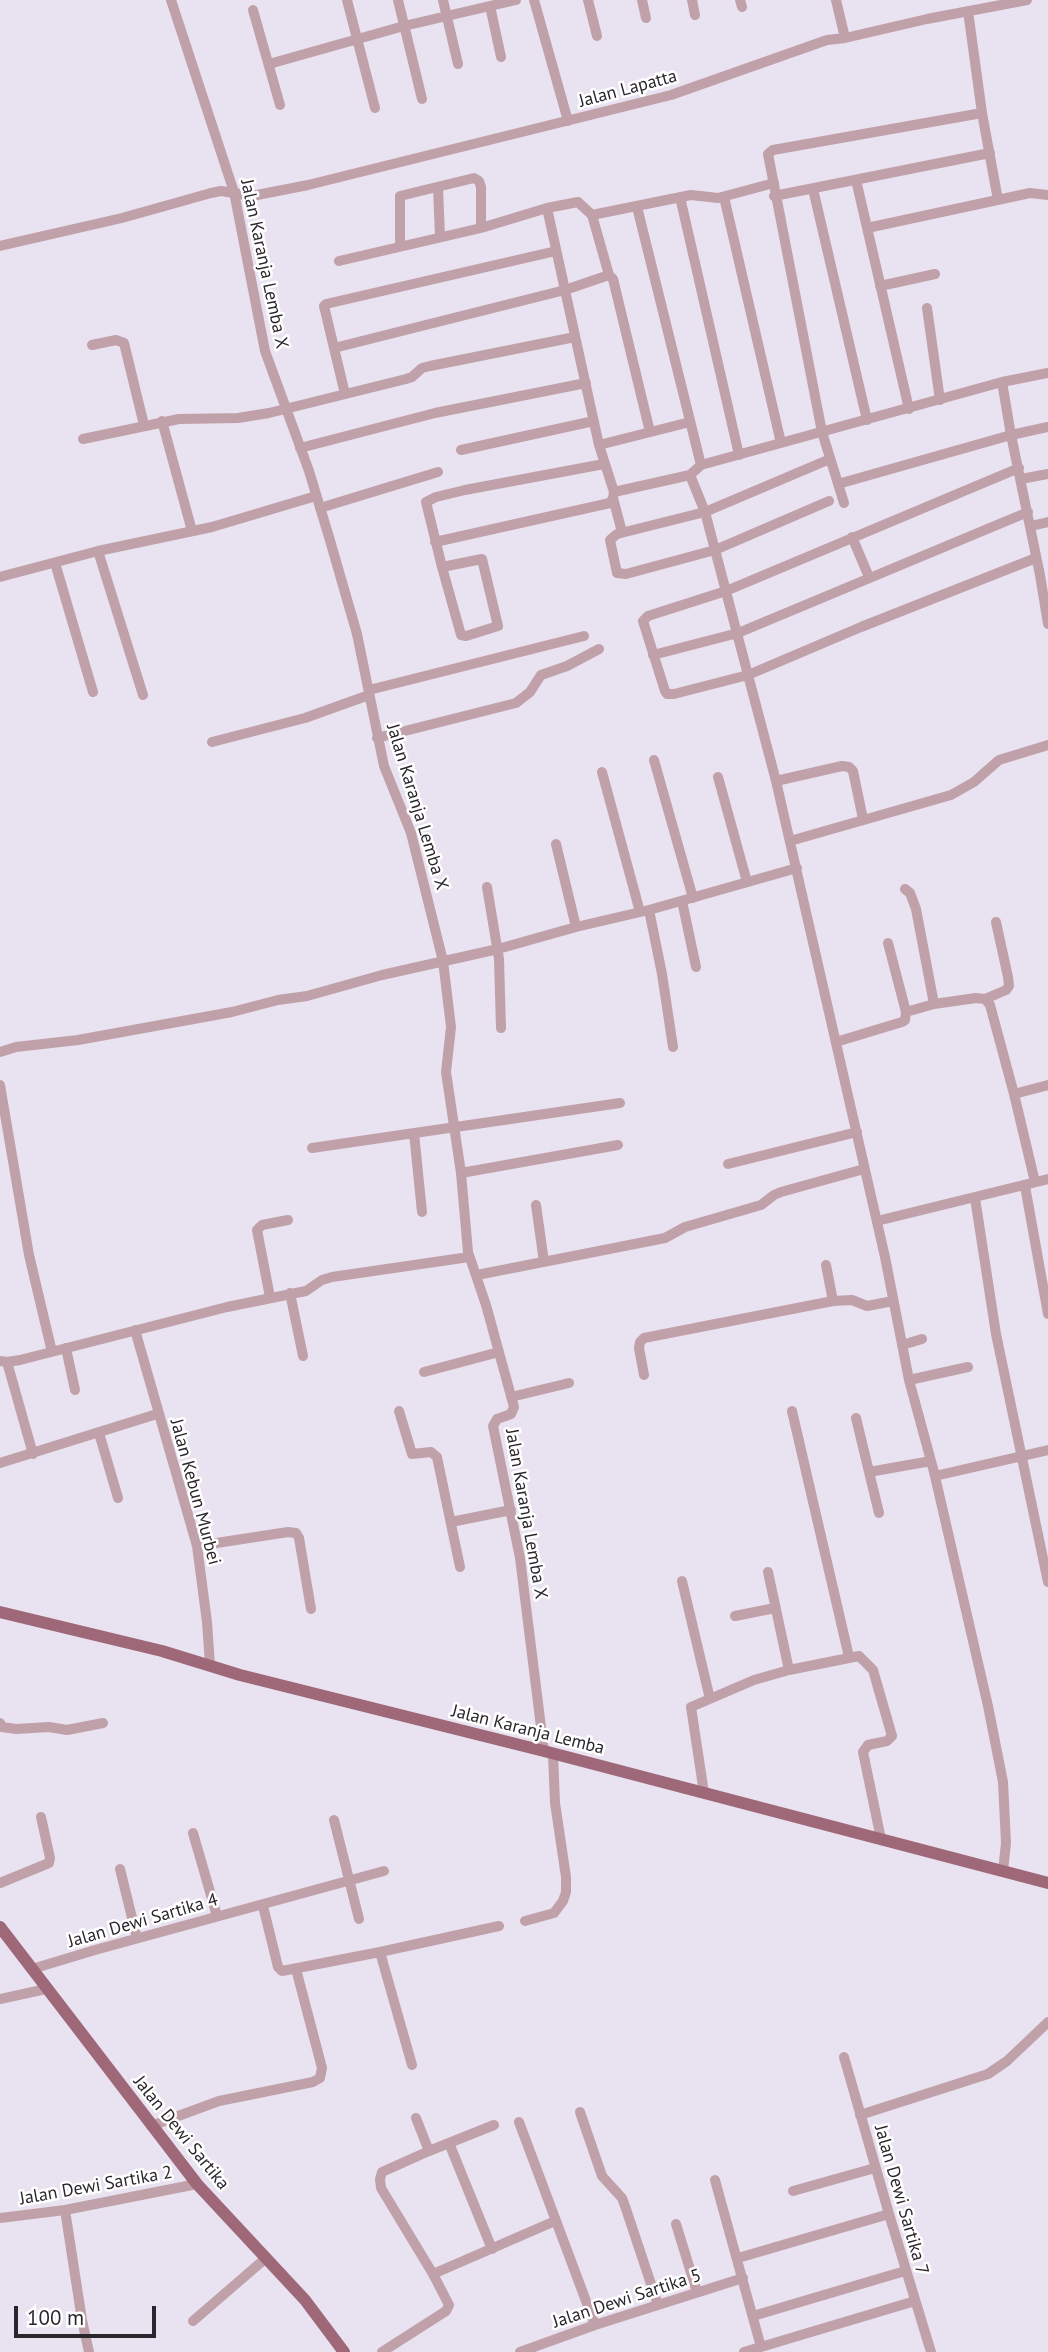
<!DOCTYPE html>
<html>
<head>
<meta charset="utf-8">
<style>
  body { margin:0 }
  #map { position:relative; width:1048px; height:2352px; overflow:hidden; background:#e9e2f0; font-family:"PT Sans",sans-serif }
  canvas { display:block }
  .scale { position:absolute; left:14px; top:2306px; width:142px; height:32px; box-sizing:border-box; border:4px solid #2a272c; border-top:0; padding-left:9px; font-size:21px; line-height:24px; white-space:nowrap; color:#2a272c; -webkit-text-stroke:5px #fff; paint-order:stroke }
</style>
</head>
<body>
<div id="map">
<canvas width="1048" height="2352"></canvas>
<div class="scale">100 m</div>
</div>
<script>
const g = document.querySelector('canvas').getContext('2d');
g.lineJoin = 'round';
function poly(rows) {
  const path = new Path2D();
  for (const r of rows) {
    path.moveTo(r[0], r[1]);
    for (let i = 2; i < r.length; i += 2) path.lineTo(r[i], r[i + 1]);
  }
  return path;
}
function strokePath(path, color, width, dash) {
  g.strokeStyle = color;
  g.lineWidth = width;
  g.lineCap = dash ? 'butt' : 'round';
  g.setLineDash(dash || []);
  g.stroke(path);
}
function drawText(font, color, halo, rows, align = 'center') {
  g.font = font + ' "PT Sans",sans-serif';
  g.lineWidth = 5;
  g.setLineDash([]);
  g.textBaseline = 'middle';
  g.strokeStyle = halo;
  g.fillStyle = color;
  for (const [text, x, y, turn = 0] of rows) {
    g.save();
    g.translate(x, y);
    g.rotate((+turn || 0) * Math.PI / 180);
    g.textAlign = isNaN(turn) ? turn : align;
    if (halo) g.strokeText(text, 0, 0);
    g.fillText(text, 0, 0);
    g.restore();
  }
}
const minor = poly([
  [171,0,234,192,265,351,309,471,329,537,357,634,384,766,411,833,443,961,451,1027,446,1072,461,1173,468,1252,486,1305,514,1407,511,1414,497,1419,493,1426,520,1558,544,1751],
  [347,0,375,108],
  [398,0,422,99],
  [443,0,458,64],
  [534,0,568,121],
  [588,0,597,36],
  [642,0,646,18],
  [692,0,695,15],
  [740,0,742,7],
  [836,0,845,38],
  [490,6,501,57],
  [253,10,280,105],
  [968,11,982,113,998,200],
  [269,64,404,26,516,0],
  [856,180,909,409],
  [438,187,440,237],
  [813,189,867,420],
  [774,196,990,153],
  [680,197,739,455],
  [724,197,781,443],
  [637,207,701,465],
  [547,208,578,202,592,215,609,275],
  [592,215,691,195,718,198,774,183],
  [867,228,1030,193,1048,195],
  [0,246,122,218,211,193,221,191,252,196,308,185,671,95,827,40,845,38,927,19,1027,0],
  [400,246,400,196,474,178,479,181,481,187,481,228],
  [339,261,481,228,547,208,599,445,614,492,613,498,610,503,435,542],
  [880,286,935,274],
  [927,308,940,400],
  [92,345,116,340,124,343,144,425],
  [334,348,565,290,609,275,613,279,650,432],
  [1002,382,1011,435,1040,575,1048,624],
  [345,394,324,306,326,304,556,251],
  [162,421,192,531],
  [83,439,179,419,238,418,269,413,406,379,412,377,422,368,430,366,575,337],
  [599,445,690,422],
  [300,448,435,413,586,383],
  [461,450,594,421],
  [1019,468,726,591,648,616,643,621,665,691,667,694,674,694,748,675,861,627,1036,558],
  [690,475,705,512,776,781,885,1257,909,1380,934,1472,988,1706,1003,1782,1006,1843,1003,1871],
  [1021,479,1048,474],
  [838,484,1011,435,1048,427],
  [614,492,690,475,701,465,1002,382,1048,373],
  [613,498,622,532],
  [829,501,715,550,626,574,617,573,610,540,617,534,705,512,830,459],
  [844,503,822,432,768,154,773,150,982,113],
  [320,508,438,472],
  [1031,526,1048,522],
  [852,537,869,577],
  [98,551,143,695],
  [55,563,93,692],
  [442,567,482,559,498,626,466,636,461,635,442,567,426,502,436,497,465,490,604,464],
  [0,577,98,551,212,527,316,496],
  [653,655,738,633,1028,512],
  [369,690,584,636],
  [377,738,516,703,530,692,541,675,567,666,599,649],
  [212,742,305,718,369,695],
  [654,760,693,898],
  [602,772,640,912],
  [718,777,747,882],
  [776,781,842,766,849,767,853,771,863,819],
  [790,841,951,795,974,782,999,760,1048,745],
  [556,844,576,927],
  [487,887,499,959,501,1028],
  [905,889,910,893,916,909,934,1004],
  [682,901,696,967],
  [649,910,662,974,673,1047],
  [888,943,906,1012],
  [985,999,990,1005,1014,1094,1048,1085],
  [836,1042,902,1022,905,1020,906,1012,934,1004,976,998,985,999,1006,990,1009,986,1008,977,996,922],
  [0,1052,16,1047,78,1040,232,1012,278,1000,307,996,382,975,498,949,576,927,649,910,797,868],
  [0,1085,29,1255,52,1352],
  [1014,1094,1035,1182],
  [414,1133,422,1212],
  [312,1148,620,1103],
  [728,1164,857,1132],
  [461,1173,618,1145],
  [1025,1186,1048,1314],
  [975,1198,996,1334,1048,1582],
  [536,1205,544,1262],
  [877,1221,1048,1179],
  [826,1265,833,1301],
  [477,1275,665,1238,685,1227,761,1205,774,1195,781,1192,864,1169],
  [290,1293,303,1356],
  [270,1297,257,1230,262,1225,288,1220],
  [135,1330,197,1546,207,1622,210,1665],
  [902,1345,922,1339],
  [66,1348,75,1390],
  [0,1361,7,1362,20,1360,227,1307,306,1291,322,1280,332,1277,469,1257],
  [7,1362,33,1454],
  [424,1372,499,1352],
  [644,1375,639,1348,640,1342,644,1338,833,1301,852,1300,867,1306,893,1301],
  [909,1380,968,1367],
  [511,1397,569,1383],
  [399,1411,412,1454,431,1452,437,1457,460,1567],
  [792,1411,849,1657],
  [856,1418,879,1513],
  [99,1433,118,1498],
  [0,1463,157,1414],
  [869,1472,931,1461],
  [935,1476,1048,1450],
  [451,1522,511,1510],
  [197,1546,288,1532,296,1533,299,1538,311,1609],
  [768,1572,789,1670],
  [682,1581,710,1699],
  [735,1616,775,1608],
  [0,1723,2,1727,16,1729,49,1727,67,1730,103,1723],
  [704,1793,691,1707,754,1680,789,1670,859,1656,873,1670,892,1736,887,1741,868,1745,863,1752,881,1839],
  [334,1820,359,1919],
  [193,1833,217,1916],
  [120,1869,137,1938],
  [0,1883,49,1863,50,1858,41,1817],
  [263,1906,278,1967,282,1971,380,1952,499,1926],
  [525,1921,554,1913,563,1901,566,1892,566,1877,555,1803,553,1754],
  [380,1952,412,2065],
  [32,1969,95,1950,384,1871],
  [0,1999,46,1989],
  [844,2057,889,2214,931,2352],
  [580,2112,602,2176,622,2198,625,2206,658,2305],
  [860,2115,988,2074,1007,2061,1048,2022],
  [416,2118,429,2151],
  [519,2122,595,2325],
  [151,2126,219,2101,313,2082,320,2078,322,2068,296,1969],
  [449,2143,492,2249],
  [715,2180,761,2347],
  [793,2191,875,2168],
  [65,2210,82,2320,89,2352],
  [0,2218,65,2210,197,2184],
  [676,2224,697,2292],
  [738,2258,889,2214],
  [433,2274,555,2221],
  [753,2316,905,2271],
  [193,2321,266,2258],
  [382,2352,446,2311,449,2305,433,2274,381,2188,380,2179,382,2172,429,2151,494,2125],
  [520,2352,595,2325,743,2278],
  [744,2352,915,2301]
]);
const major = poly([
  [0,1612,162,1651,240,1675,544,1751,1048,1883],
  [0,1927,197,2184,305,2300,344,2352]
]);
const streetNames = [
  ["Jalan Lapatta",628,89,-15],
  ["Jalan Karanja Lemba X",264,264,78],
  ["Jalan Karanja Lemba X",417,807,73],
  ["Jalan Kebun Murbei",195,1492,75],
  ["Jalan Karanja Lemba X",526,1514,80],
  ["Jalan Karanja Lemba",528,1730,14],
  ["Jalan Dewi Sartika 4",143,1921,-16],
  ["Jalan Dewi Sartika",181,2133,51],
  ["Jalan Dewi Sartika 2",96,2186,-10],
  ["Jalan Dewi Sartika 7",901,2200,74],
  ["Jalan Dewi Sartika 5",627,2299,-18]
];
strokePath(minor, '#c1a1a9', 10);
strokePath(major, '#9f6878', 12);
drawText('18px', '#2a272c', '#fff', streetNames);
</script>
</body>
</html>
